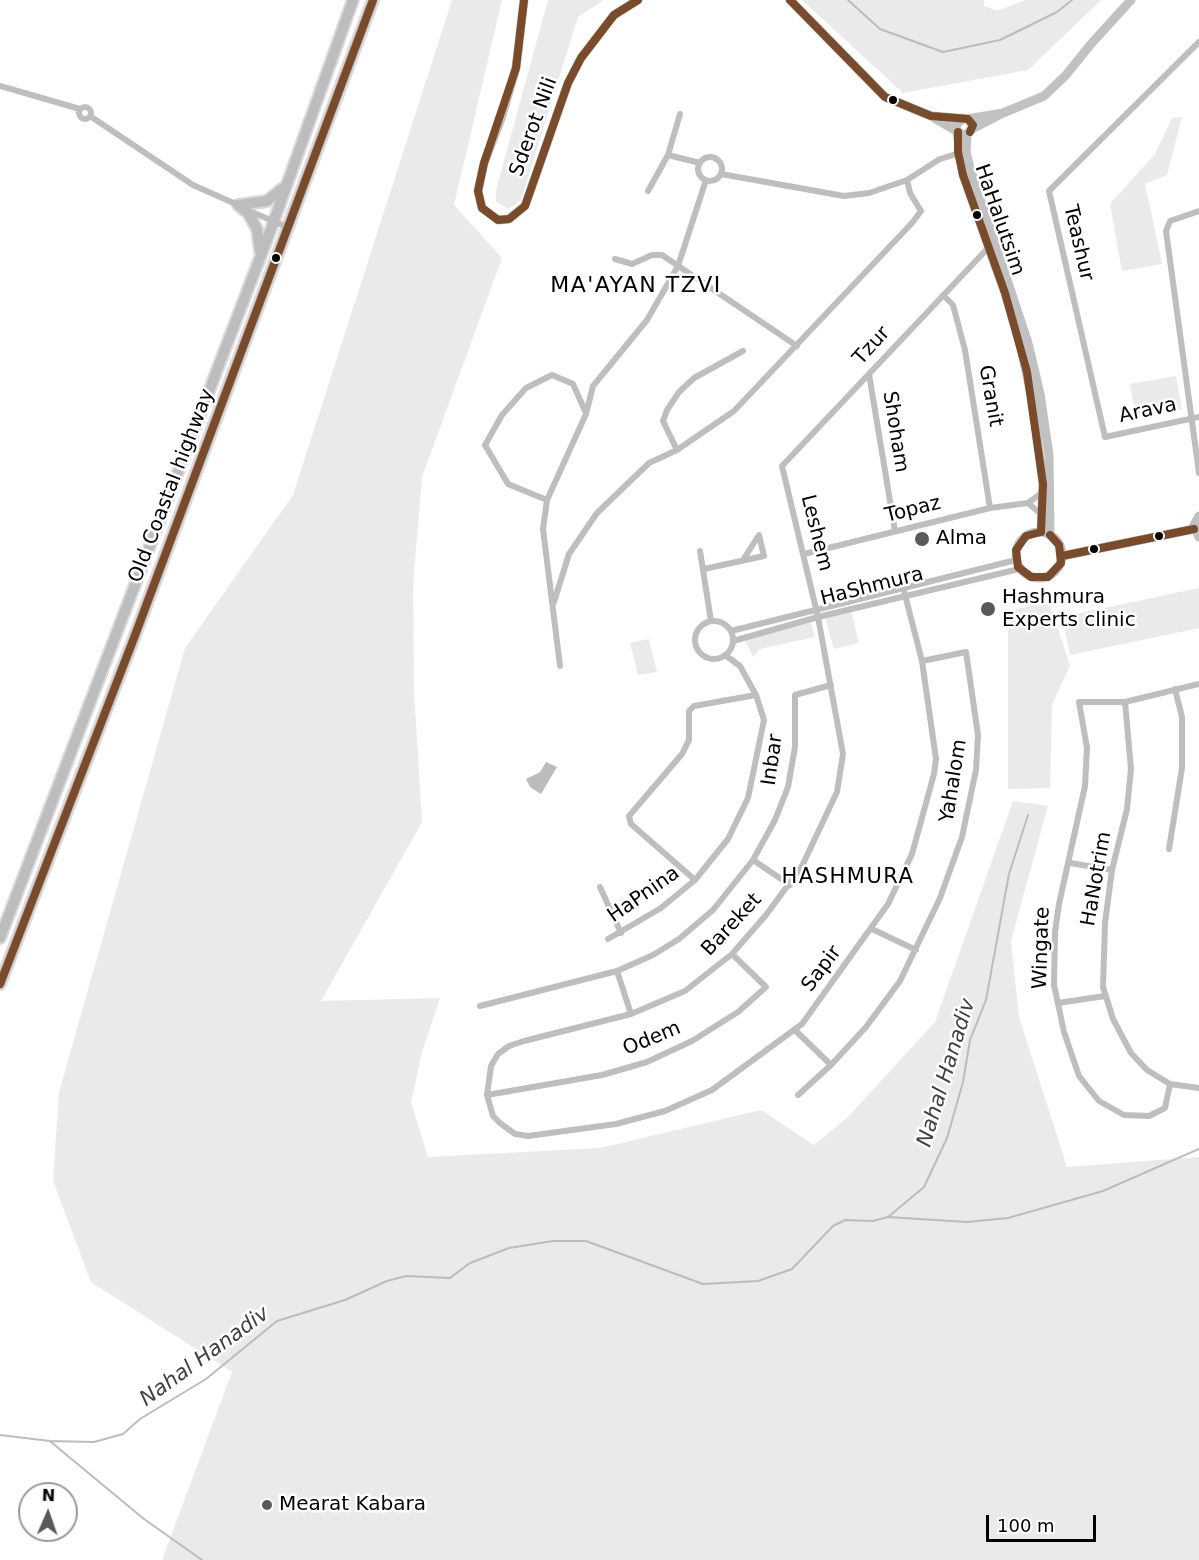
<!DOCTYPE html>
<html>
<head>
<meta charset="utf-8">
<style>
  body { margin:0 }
  #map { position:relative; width:1199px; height:1560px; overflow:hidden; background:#fff; font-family:"DejaVu Sans",sans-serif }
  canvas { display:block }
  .north { position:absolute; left:18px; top:1482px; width:60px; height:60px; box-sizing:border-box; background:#fff; border:2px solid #999; border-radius:50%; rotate:2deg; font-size:16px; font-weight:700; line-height:24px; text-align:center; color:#000 }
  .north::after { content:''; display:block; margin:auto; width:21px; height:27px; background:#595959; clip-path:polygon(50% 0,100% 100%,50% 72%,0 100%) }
  .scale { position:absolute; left:986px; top:1515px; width:110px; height:27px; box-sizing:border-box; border:3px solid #000; border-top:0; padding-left:8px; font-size:18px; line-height:21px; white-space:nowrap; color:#000; -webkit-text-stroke:4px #fff; paint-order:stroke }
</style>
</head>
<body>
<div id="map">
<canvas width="1199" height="1560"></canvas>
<div class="north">N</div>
<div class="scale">100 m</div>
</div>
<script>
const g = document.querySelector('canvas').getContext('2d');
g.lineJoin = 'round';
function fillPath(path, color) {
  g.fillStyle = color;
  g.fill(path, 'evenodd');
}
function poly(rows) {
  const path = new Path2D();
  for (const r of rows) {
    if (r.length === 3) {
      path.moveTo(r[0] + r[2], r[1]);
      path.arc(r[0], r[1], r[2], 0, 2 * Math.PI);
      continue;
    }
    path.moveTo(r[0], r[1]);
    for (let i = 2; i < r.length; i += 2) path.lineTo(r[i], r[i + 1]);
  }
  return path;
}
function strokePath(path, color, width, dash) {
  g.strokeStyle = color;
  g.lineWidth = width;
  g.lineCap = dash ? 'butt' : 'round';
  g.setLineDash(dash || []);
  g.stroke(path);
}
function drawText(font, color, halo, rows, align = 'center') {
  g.font = font + ' "DejaVu Sans",sans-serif';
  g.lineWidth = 5;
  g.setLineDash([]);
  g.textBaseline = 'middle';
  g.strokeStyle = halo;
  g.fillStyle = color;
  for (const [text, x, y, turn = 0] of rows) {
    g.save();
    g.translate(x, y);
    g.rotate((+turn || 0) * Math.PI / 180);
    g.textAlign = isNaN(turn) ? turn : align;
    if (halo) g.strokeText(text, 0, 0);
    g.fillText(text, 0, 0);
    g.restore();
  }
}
const green = poly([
  [452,0,502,0,454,205,502,258,422,477,413,584,414,690,422,822,321,1001,440,998,422,1052,411,1102,428,1157,600,1148,761,1110,814,1145,848,1117,935,1022,1013,801,1048,806,1011,941,1019,1017,1067,1167,1199,1157,1199,1560,162,1560,232,1372,91,1282,53,1181,59,1092,185,648,293,495],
  [548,0,604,0,578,17,521,200,509,209,496,202,496,190],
  [802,0,984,0,984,6,997,11,1025,0,1101,0,1028,70,903,93],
  [1182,117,1167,175,1145,184,1162,264,1122,271,1110,204,1155,154,1172,118],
  [1176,376,1182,409,1136,417,1130,384],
  [1199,588,1199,628,1070,655,1062,617],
  [1049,602,1070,665,1052,705,1050,788,1008,789,1008,611],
  [851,611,859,643,834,649,825,618],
  [811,622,815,637,760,649,753,657,744,638],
  [649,639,657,672,638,675,630,643]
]);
const water = poly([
  [546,762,557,767,541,794,530,787,526,779,540,772]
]);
const stream = poly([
  [848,0,880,29,943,52,1000,40,1057,12,1072,0],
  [888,1217,967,1222,1008,1218,1103,1191,1199,1149],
  [0,1435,50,1441,94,1442,123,1434,140,1419,206,1379,277,1321,345,1300,387,1281,406,1276,450,1278,470,1263,509,1248,553,1241,586,1241,703,1284,758,1281,792,1269,833,1226,845,1220,873,1221,888,1217,924,1187,947,1138,963,1082,970,1040,986,1000,1009,874,1028,815],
  [51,1442,144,1519,202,1560]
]);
const street = poly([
  [1199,42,1049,191,1105,437,1199,417],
  [0,86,80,109],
  [85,113,6],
  [90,116,193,185,238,205],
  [668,155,700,163],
  [710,169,12],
  [721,174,844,196,869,193,907,180,940,159,963,152],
  [648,191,668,155,680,114],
  [247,210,287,227],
  [1199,211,1170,221,1166,231,1199,473],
  [615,259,632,264,652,255,662,255,797,346],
  [943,295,953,305,965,350,990,508],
  [743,351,694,378,679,392,667,410,663,421,677,450,734,411,912,223,921,211,910,193,907,180],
  [869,374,895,531],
  [547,500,508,484,485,445,502,415,526,388,552,375,573,384,586,413],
  [1028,503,1043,516],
  [700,551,711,621],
  [804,554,990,508,1028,503,1043,492],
  [704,569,764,556,759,535,743,560],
  [903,587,922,661,936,759,934,774,912,854,888,904,802,1024,712,1090,665,1111,616,1124,528,1136,515,1134,500,1123,493,1116,487,1095,491,1066,498,1054,509,1046,524,1041,631,1014,685,991,732,954,766,915,802,866,837,792,843,754,818,617,782,466,988,248],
  [554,602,569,554,597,513,649,463,677,450],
  [714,640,19],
  [731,631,1016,560],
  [733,641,818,617,1019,569],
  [560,666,543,529,547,500,586,414,593,386,647,320,678,266,706,180],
  [1125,702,1131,769,1127,809,1112,870,1105,923,1103,987,1113,1019,1131,1053,1147,1070,1170,1084,1199,1088],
  [1169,849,1182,768,1182,717,1175,689],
  [753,860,790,885],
  [1070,863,1112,870],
  [695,880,631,824,629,816,682,754,689,740,689,711,694,706,756,695],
  [600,887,621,933],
  [872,929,916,950],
  [608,939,661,908,695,880,728,839,748,798,764,720,756,695,740,666,725,655],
  [617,971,631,1014],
  [1058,1003,1105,996],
  [480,1006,617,971,653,955,679,939,713,910,753,860,775,820,788,787,795,747,795,695,831,685],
  [796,1031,831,1065],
  [1170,1084,1165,1108,1149,1116,1124,1115,1099,1101,1079,1076,1064,1032,1054,985,1055,932,1059,904,1085,786,1087,748,1079,702,1125,702,1199,684],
  [487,1095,602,1075,647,1062,692,1041,738,1012,766,987,732,954],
  [798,1095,831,1065,866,1027,900,981,940,898,962,837,976,770,978,735,966,652,922,661]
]);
const secondary = poly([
  [524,0,516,68,501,119,484,163,478,191,482,208,498,220,509,219,525,206,568,83,581,58,614,15,638,0],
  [790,0,885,97,931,116,960,133],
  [933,116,968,119,973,127,967,134],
  [963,118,956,125,963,175,1005,293,1020,343,1033,404,1043,484,1041,532],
  [967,119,1003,113,1044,96,1066,75,1091,44,1131,0],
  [972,129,1001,114],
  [967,134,966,152,970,168,1028,343,1040,394,1049,455,1050,535],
  [1199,516,1194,525,1199,537],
  [1039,555,23],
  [1062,556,1194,529]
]);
const highway = poly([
  [238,205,248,213,257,229,260,251],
  [238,205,267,201,283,188],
  [0,938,271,229,353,0],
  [0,984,134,638,373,0]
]);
const bus1 = poly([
  [524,0,516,68,484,163,478,191,482,208,498,220,509,219,525,206,568,83,581,58,614,15,638,0],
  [790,0,885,97,931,116,968,119,973,125,970,132],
  [958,132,958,152,963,175,1005,293,1027,372,1043,484,1041,532],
  [1041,532,1026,536,1016,550,1018,567,1031,577,1048,577,1061,563,1059,545,1050,535],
  [1062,556,1194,529],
  [0,984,134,638,373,0]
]);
const markers = [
  [893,100,5,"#000"],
  [977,215,5,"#000"],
  [276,258,5,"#000"],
  [1159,536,5,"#000"],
  [922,539,8,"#595959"],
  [1094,549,5,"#000"],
  [988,609,8,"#595959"],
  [267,1505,6,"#595959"]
];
const streetNames = [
  ["Sderot Nili",534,127,-70],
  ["HaHalutsim",999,220,71],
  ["Teashur",1078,243,77],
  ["Tzur",872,346,-48],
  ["Granit",990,396,80],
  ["Arava",1148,411,-12],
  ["Shoham",895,432,81],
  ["Old Coastal highway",172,486,-69],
  ["Topaz",913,510,-14],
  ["Leshem",816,533,76],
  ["HaShmura",872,587,-14],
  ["Inbar",773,760,-82],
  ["Yahalom",954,781,-81],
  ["HaNotrim",1097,879,-80],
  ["HaPnina",644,895,-35],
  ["Bareket",732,925,-47],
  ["Wingate",1042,948,-88],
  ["Sapir",822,969,-53],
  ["Odem",652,1039,-22]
];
const poiNames = [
  ["Alma",936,539],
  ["Hashmura",1002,598],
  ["Experts clinic",1002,621],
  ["Mearat Kabara",279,1505]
];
const neighbourhoodNames = [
  ["HASHMURA",848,878]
];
const waterNames = [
  ["Nahal Hanadiv",947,1073,-73],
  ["Nahal Hanadiv",205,1357,-36]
];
const quarterNames = [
  ["MA'AYAN TZVI",636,286]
];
fillPath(green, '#eaeaea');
fillPath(water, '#bcbcbc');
strokePath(stream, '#bcbcbc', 2);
strokePath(highway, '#dbdbdb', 14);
strokePath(street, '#bebebe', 6);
strokePath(secondary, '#c1c1c1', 9);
strokePath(highway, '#bdbdbd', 10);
strokePath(bus1, '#7a4b2a', 8);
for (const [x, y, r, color] of markers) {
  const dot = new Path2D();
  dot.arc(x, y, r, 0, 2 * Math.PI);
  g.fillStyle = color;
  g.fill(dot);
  strokePath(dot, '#fff', 2);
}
drawText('20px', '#000', '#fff', streetNames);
drawText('20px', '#000', '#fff', poiNames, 'left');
g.letterSpacing = '1.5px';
drawText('21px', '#000', '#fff', neighbourhoodNames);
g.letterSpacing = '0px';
drawText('italic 21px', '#404040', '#fff', waterNames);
g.letterSpacing = '1.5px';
drawText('22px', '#000', '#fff', quarterNames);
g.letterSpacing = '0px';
</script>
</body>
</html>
